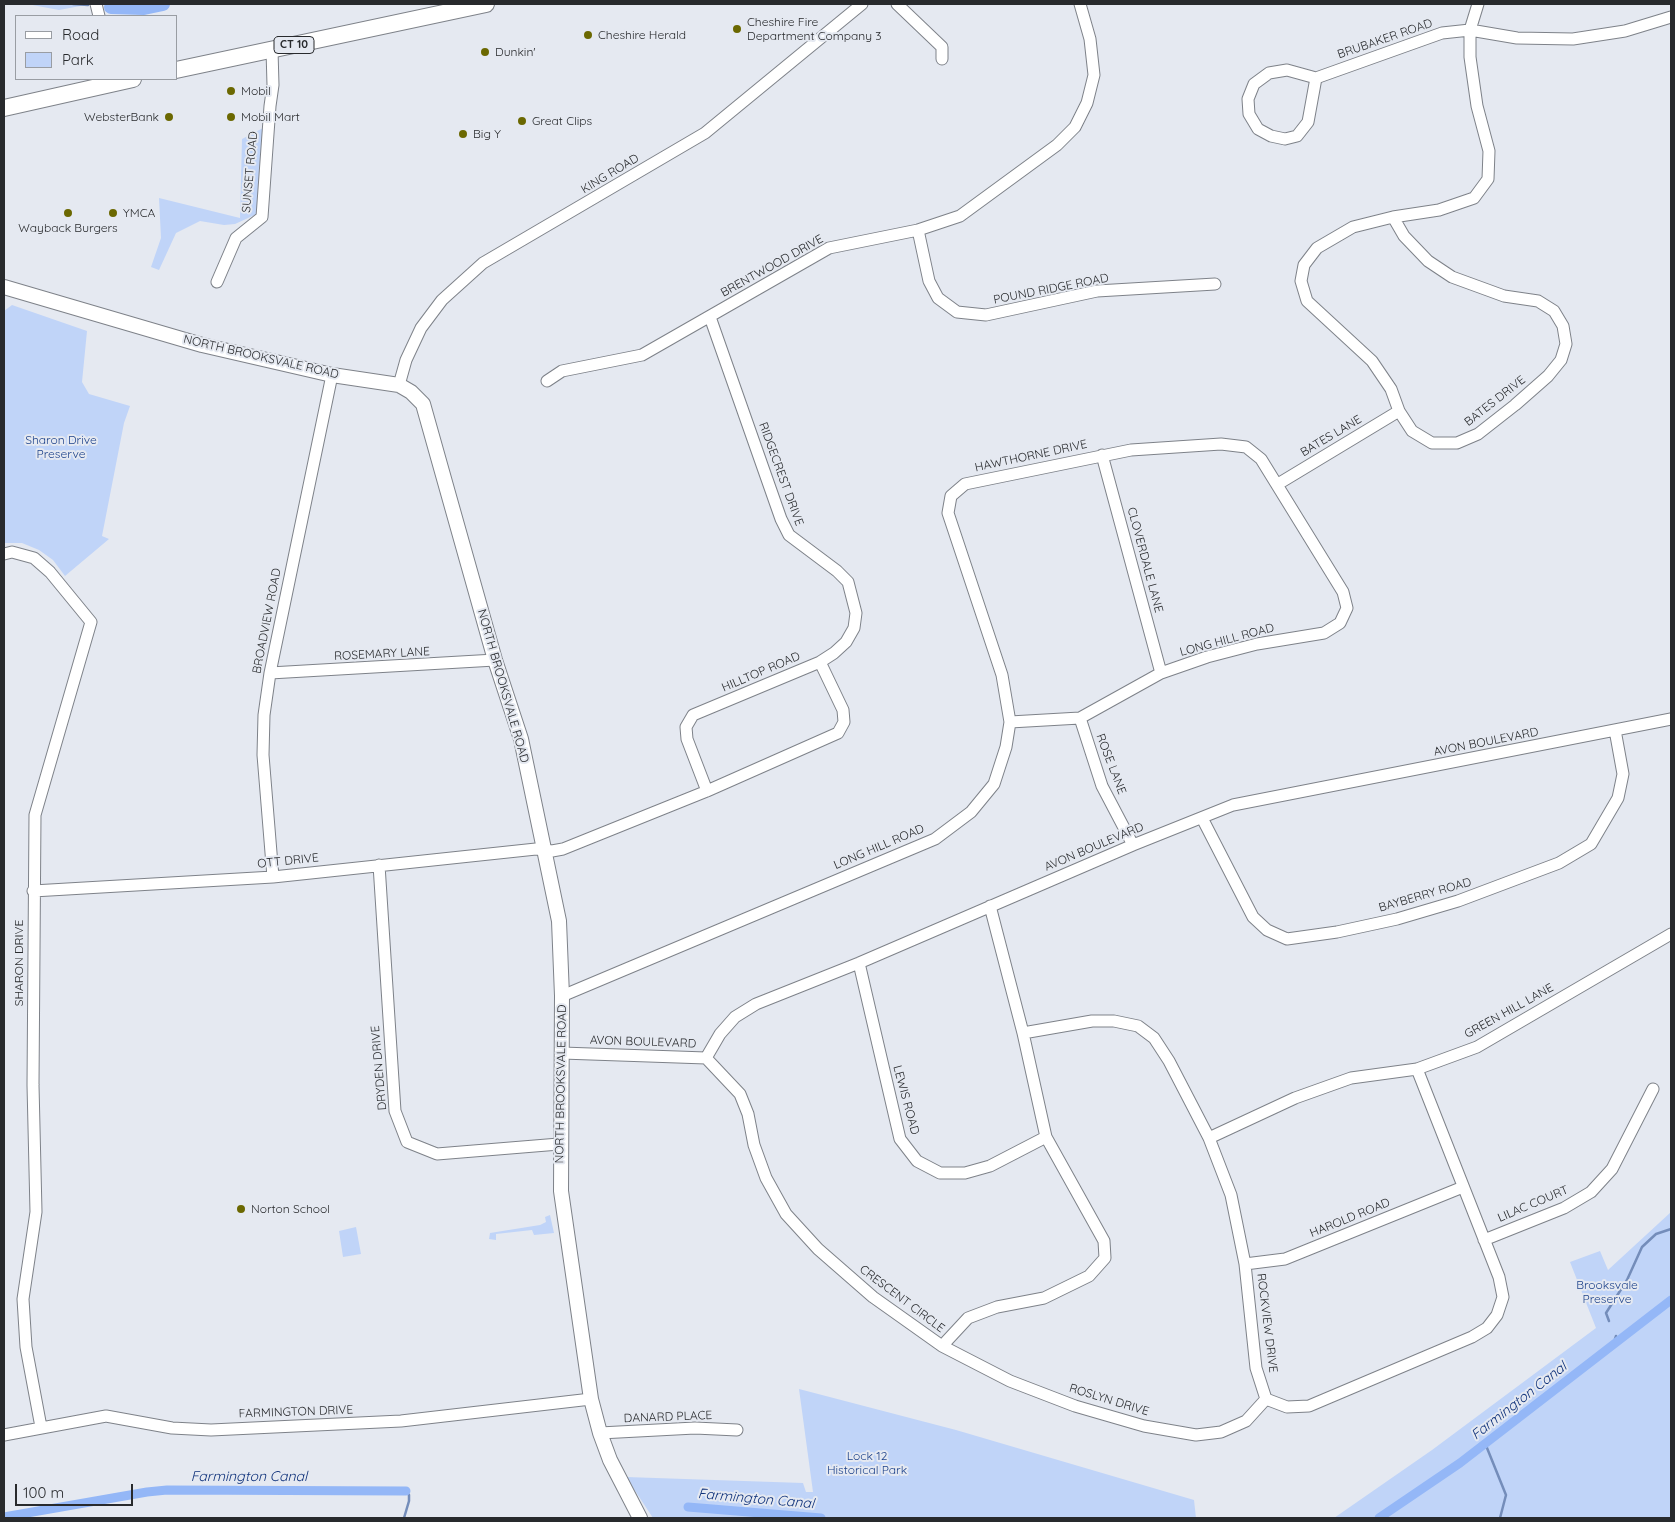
<!DOCTYPE html>
<html>
<head>
<meta charset="utf-8">
<style>
  body { margin:0 }
  #map { position:relative; width:1675px; height:1522px; overflow:hidden; background:#e5e9f1; font-family:Quicksand,sans-serif }
  canvas { display:block }
  .frame { position:absolute; inset:0; border:5px solid #282a2d; pointer-events:none }
  .legend { position:absolute; left:15px; top:15px; width:162px; height:65px; box-sizing:border-box; background:#e5e9f1; border:1px solid #999da3; margin:0; padding:6px 9px; list-style:none; font-size:15px; color:#282a2d }
  .legend li { display:flex; align-items:center; gap:10px; height:25px }
  .legend b { width:25px; border:1px solid #999da3 }
  .scale { position:absolute; left:15px; top:1484px; width:118px; height:22px; box-sizing:border-box; border:2px solid #282a2d; border-top:0; padding-left:6px; font-size:15px; line-height:18px; white-space:nowrap; color:#282a2d; -webkit-text-stroke:4px #e5e9f1; paint-order:stroke }
</style>
</head>
<body>
<div id="map">
<canvas width="1675" height="1522"></canvas>
<div class="frame"></div>
<ul class="legend">
<li><b style="height:6px;background:#fff"></b>Road</li>
<li><b style="height:14px;background:#c0d4f8"></b>Park</li>
</ul>
<div class="scale">100 m</div>
</div>
<script>
const g = document.querySelector('canvas').getContext('2d');
g.lineJoin = 'round';
function fillPath(path, color) {
  g.fillStyle = color;
  g.fill(path, 'evenodd');
}
function poly(rows) {
  const path = new Path2D();
  for (const r of rows) {
    path.moveTo(r[0], r[1]);
    for (let i = 2; i < r.length; i += 2) path.lineTo(r[i], r[i + 1]);
  }
  return path;
}
function strokePath(path, color, width, dash) {
  g.strokeStyle = color;
  g.lineWidth = width;
  g.lineCap = dash ? 'butt' : 'round';
  g.setLineDash(dash || []);
  g.stroke(path);
}
function drawText(font, color, halo, rows, align = 'center') {
  g.font = font + ' Quicksand,sans-serif';
  g.lineWidth = 4;
  g.setLineDash([]);
  g.textBaseline = 'middle';
  g.strokeStyle = halo;
  g.fillStyle = color;
  for (const [text, x, y, turn = 0] of rows) {
    g.save();
    g.translate(x, y);
    g.rotate((+turn || 0) * Math.PI / 180);
    g.textAlign = isNaN(turn) ? turn : align;
    if (halo) g.strokeText(text, 0, 0);
    g.fillText(text, 0, 0);
    g.restore();
  }
}
const green = poly([
  [27,4,91,4,59,10],
  [265,127,259,213,235,224,224,225,200,221,176,233,159,270,151,267,161,238,159,198,240,218,242,139],
  [12,305,87,331,82,382,89,394,130,406,124,423,102,536,109,539,65,576,53,560,39,550,22,543,4,543,4,311],
  [1671,1212,1671,1518,1334,1518,1432,1450,1596,1328,1570,1262,1600,1251,1608,1270],
  [550,1215,554,1233,534,1235,532,1230,496,1234,496,1240,489,1239,490,1233,540,1225,546,1222,545,1217],
  [356,1227,361,1254,343,1257,339,1231],
  [799,1389,956,1430,1194,1500,1196,1518,653,1518,626,1477,803,1483,806,1492,813,1492]
]);
const stream = poly([
  [73,4,88,5],
  [1609,1321,1606,1313,1627,1280,1642,1247,1656,1234,1671,1229],
  [1613,1345,1616,1336],
  [1485,1443,1506,1495,1500,1518],
  [404,1518,409,1501,409,1495,406,1491]
]);
const canal = poly([
  [688,1507,821,1518],
  [4,1517,147,1492,167,1490,406,1491],
  [1379,1518,1460,1463,1671,1300]
]);
const river = poly([
  [111,7,144,8,163,4]
]);
const minor = poly([
  [96,4,99,16],
  [897,4,942,47,942,59],
  [1287,70,1316,78,1308,122,1297,136,1285,139,1271,136,1258,129,1249,114,1248,99,1254,84,1269,73,1287,70],
  [1316,78,1442,33,1470,30,1517,38,1573,39,1625,31,1671,17],
  [1393,217,1404,236,1428,261,1452,277,1504,296,1538,301,1554,311,1563,326,1566,344,1561,360,1548,376,1515,405,1478,434,1457,443,1432,443,1412,431,1399,411,1391,389,1372,361,1307,301,1301,281,1304,265,1317,248,1353,227,1393,217,1439,210,1474,198,1488,179,1489,151,1477,106,1470,57,1470,30,1478,4],
  [918,230,929,281,938,298,957,312,986,315,1097,291,1215,284],
  [217,282,236,238,262,217,270,106,273,85,272,50],
  [547,381,562,371,642,355,829,248,918,230,960,216,1057,145,1075,127,1087,103,1094,75,1090,39,1080,4],
  [399,385,406,360,421,328,442,300,483,263,705,133,862,4],
  [1102,455,1161,673],
  [1278,484,1399,411],
  [4,554,12,552,34,558,50,572,91,622,35,815,33,1085,36,1212,23,1299,26,1347,41,1427],
  [270,673,495,660],
  [1080,718,1102,786,1133,845],
  [707,791,687,739,686,727,693,715,820,662,834,653,846,642,854,628,856,613,848,582,837,571,789,535,781,519,710,317],
  [1202,818,1253,917,1267,930,1287,939,1337,932,1397,919,1458,901,1559,863,1591,844,1618,798,1623,774,1615,730],
  [379,865,395,1111,407,1142,437,1154,559,1144],
  [273,877,263,755,264,715,270,673,332,375],
  [33,891,273,877,536,849,552,851,563,849,707,791,838,733,844,722,843,710,820,662],
  [859,963,900,1139,917,1161,940,1173,965,1173,990,1166,1046,1137],
  [562,996,935,839,971,812,994,784,1006,747,1010,722,1002,675,948,513,951,496,965,484,1131,450,1221,444,1246,447,1261,459,1343,592,1347,608,1340,623,1324,633,1257,644,1207,657,1161,673,1080,718,1010,722],
  [1023,1033,1092,1021,1114,1021,1138,1026,1154,1038,1169,1061,1209,1138,1231,1195,1245,1264,1256,1368,1266,1399,1287,1407,1309,1406,1472,1337,1487,1328,1497,1315,1503,1297,1499,1277,1417,1069],
  [562,1053,706,1058,720,1034,735,1017,756,1004,859,963,1133,845,1233,805,1671,719],
  [706,1058,740,1094,748,1114,754,1145,766,1178,786,1214,818,1249,873,1297,942,1346,1010,1381,1075,1406,1144,1426,1196,1435,1221,1432,1246,1421,1266,1399],
  [1209,1138,1295,1098,1351,1078,1417,1069,1477,1047,1671,934],
  [1484,1240,1564,1208,1591,1192,1612,1169,1653,1089],
  [1245,1264,1285,1259,1463,1187],
  [942,1346,968,1318,997,1307,1044,1298,1089,1276,1105,1258,1104,1241,1046,1137,1023,1033,990,906],
  [600,1433,695,1428,737,1430],
  [4,1435,106,1416,172,1428,211,1430,401,1421,591,1399]
]);
const major = poly([
  [4,287,202,345,332,375,399,385,411,392,423,404,495,660,521,739,559,921,562,996,561,1191,591,1399,600,1433,610,1460,640,1518]
]);
const highway = poly([
  [176,70,486,4],
  [4,108,133,79]
]);
const markers = [
  [737,29,5,"#6b6801"],
  [588,35,5,"#6b6801"],
  [485,52,5,"#6b6801"],
  [231,91,5,"#6b6801"],
  [169,117,5,"#6b6801"],
  [231,117,5,"#6b6801"],
  [522,121,5,"#6b6801"],
  [463,134,5,"#6b6801"],
  [68,213,5,"#6b6801"],
  [113,213,5,"#6b6801"],
  [241,1209,5,"#6b6801"]
];
const shields = [
  [294,45,40]
];
const shieldNames = [
  ["CT 10",294,45]
];
const poiNames = [
  ["Cheshire Fire",747,22],
  ["Department Company 3",747,36],
  ["Cheshire Herald",598,35],
  ["Dunkin'",495,52],
  ["Mobil",241,91],
  ["WebsterBank",159,117,"right"],
  ["Mobil Mart",241,117],
  ["Great Clips",532,121],
  ["Big Y",473,134],
  ["YMCA",123,213],
  ["Wayback Burgers",68,228,"center"],
  ["Norton School",251,1209]
];
const streetNames = [
  ["BRUBAKER ROAD",1385,39,-19],
  ["SUNSET ROAD",250,172,-85],
  ["KING ROAD",610,174,-31],
  ["BRENTWOOD DRIVE",772,266,-29],
  ["POUND RIDGE ROAD",1051,289,-11],
  ["NORTH BROOKSVALE ROAD",261,357,13],
  ["BATES DRIVE",1495,401,-38],
  ["BATES LANE",1331,436,-31],
  ["HAWTHORNE DRIVE",1031,456,-12],
  ["RIDGECREST DRIVE",781,474,70],
  ["CLOVERDALE LANE",1145,560,75],
  ["BROADVIEW ROAD",267,621,-79],
  ["LONG HILL ROAD",1227,640,-15],
  ["ROSEMARY LANE",382,654,-3],
  ["HILLTOP ROAD",761,672,-23],
  ["NORTH BROOKSVALE ROAD",503,686,74],
  ["AVON BOULEVARD",1486,742,-11],
  ["ROSE LANE",1111,764,69],
  ["LONG HILL ROAD",879,847,-23],
  ["AVON BOULEVARD",1094,847,-23],
  ["OTT DRIVE",288,861,-6],
  ["BAYBERRY ROAD",1425,895,-16],
  ["SHARON DRIVE",19,963,-90],
  ["GREEN HILL LANE",1509,1011,-29],
  ["AVON BOULEVARD",643,1042,2],
  ["DRYDEN DRIVE",379,1068,-95],
  ["NORTH BROOKSVALE ROAD",561,1084,-89],
  ["LEWIS ROAD",906,1100,75],
  ["LILAC COURT",1533,1204,-23],
  ["HAROLD ROAD",1350,1218,-22],
  ["CRESCENT CIRCLE",902,1299,37],
  ["ROCKVIEW DRIVE",1267,1323,83],
  ["ROSLYN DRIVE",1109,1400,17],
  ["FARMINGTON DRIVE",296,1412,-2],
  ["DANARD PLACE",668,1417,-2]
];
const parkNames = [
  ["Sharon Drive",61,440],
  ["Preserve",61,454],
  ["Brooksvale",1607,1285],
  ["Preserve",1607,1299],
  ["Lock 12",867,1456],
  ["Historical Park",867,1470]
];
const waterNames = [
  ["Farmington Canal",1519,1401,-38],
  ["Farmington Canal",249,1477],
  ["Farmington Canal",756,1499,5]
];
fillPath(green, '#c0d4f8');
strokePath(stream, '#748dba', 2.5);
strokePath(canal, '#94b7f7', 9);
strokePath(river, '#94b7f7', 14);
strokePath(minor, '#7e8289', 13);
strokePath(major, '#7e8289', 16);
strokePath(highway, '#7e8289', 18);
strokePath(minor, '#fff', 11);
strokePath(major, '#fff', 14);
strokePath(highway, '#fff', 16);
for (const [x, y, r, color] of markers) {
  const dot = new Path2D();
  dot.arc(x, y, r, 0, 2 * Math.PI);
  g.fillStyle = color;
  g.fill(dot);
  strokePath(dot, '#e5e9f1', 2);
}
for (const [x, y, w] of shields) {
  const box = new Path2D();
  box.roundRect(x - w / 2, y - 8.5, w, 17, 4);
  g.fillStyle = '#e5e9f1';
  g.fill(box);
  strokePath(box, '#282a2d', 1);
}
drawText('bold 11px', '#282a2d', null, shieldNames);
drawText('12px', '#282a2d', '#e5e9f1', poiNames, 'left');
drawText('12px', '#282a2d', '#e5e9f1', streetNames);
drawText('12px', '#1c418a', '#e5e9f1', parkNames);
drawText('italic 14px', '#0e317a', '#e5e9f1', waterNames);
</script>
</body>
</html>
